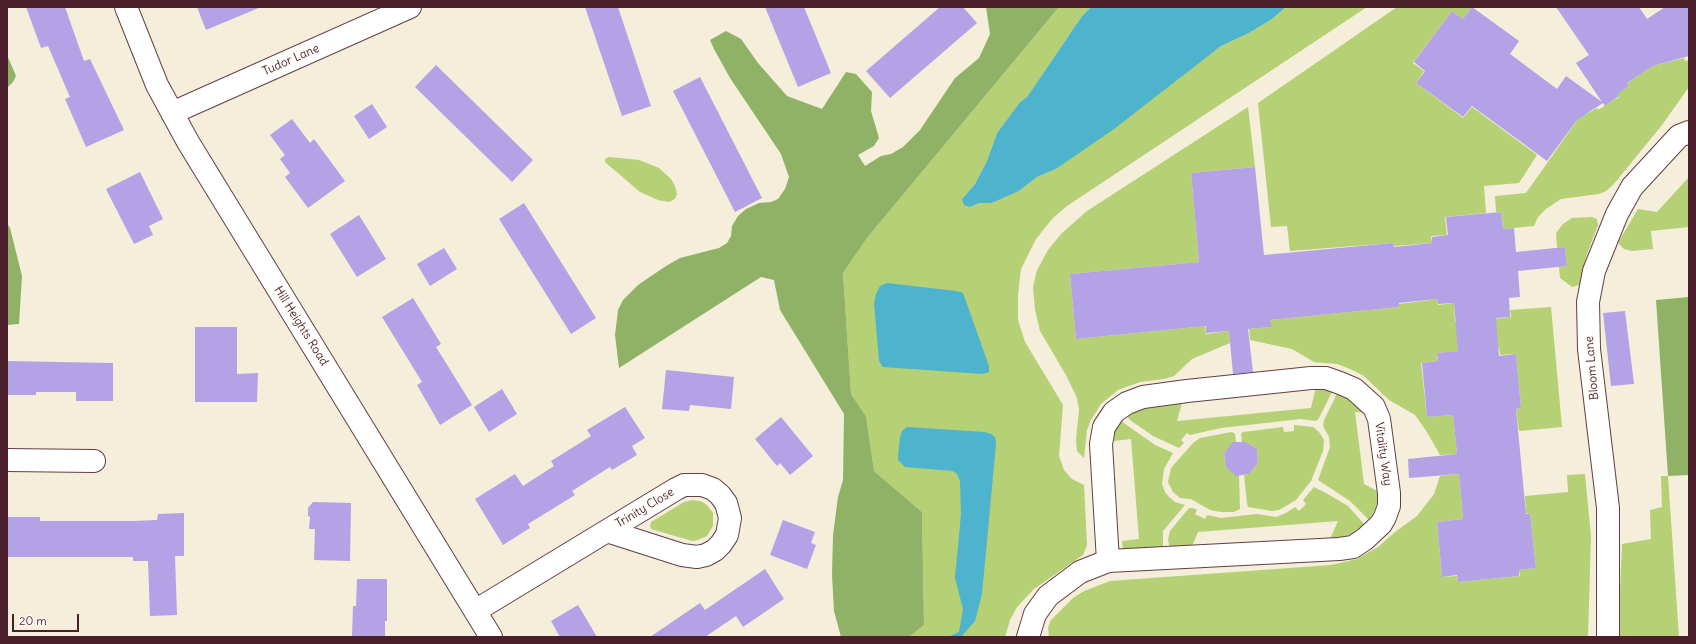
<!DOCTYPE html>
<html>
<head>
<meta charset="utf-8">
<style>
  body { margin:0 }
  #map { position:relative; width:1696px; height:644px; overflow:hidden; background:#f4eeda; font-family:Delius,sans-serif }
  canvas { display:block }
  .frame { position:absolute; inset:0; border:8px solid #4a1f2b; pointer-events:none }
  .scale { position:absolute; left:12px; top:614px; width:67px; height:18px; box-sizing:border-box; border:2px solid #4a1f2b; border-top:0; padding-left:5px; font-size:12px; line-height:14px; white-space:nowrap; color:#4a1f2b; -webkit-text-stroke:3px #fdfcf7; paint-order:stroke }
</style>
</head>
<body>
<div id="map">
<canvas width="1696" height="644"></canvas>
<div class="frame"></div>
<div class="scale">20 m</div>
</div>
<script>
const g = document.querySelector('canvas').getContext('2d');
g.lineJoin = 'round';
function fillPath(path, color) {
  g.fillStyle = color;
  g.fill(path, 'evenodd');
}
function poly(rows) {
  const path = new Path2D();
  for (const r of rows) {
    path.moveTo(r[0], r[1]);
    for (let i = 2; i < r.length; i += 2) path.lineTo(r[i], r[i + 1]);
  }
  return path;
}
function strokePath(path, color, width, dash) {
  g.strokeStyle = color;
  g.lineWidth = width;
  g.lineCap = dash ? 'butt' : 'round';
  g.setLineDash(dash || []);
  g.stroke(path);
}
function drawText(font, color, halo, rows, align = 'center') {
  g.font = font + ' Delius,sans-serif';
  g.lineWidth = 3;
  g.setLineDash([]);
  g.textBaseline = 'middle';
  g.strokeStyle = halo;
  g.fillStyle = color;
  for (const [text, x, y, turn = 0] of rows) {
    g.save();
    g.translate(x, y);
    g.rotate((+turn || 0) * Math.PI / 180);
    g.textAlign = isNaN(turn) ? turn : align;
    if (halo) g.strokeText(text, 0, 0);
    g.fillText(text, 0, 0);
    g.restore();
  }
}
const green = poly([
  [1059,7,1091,7,1082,16,1027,97,1020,102,997,133,987,161,975,184,962,199,970,207,980,203,992,203,1019,191,1037,177,1056,169,1221,46,1249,33,1272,19,1286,7,1367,7,1067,206,1053,218,1036,239,1021,269,1018,295,1018,320,1025,342,1063,405,1059,456,1064,470,1072,479,1084,485,1087,545,1083,555,1034,589,1017,607,1010,620,1005,637,909,637,924,625,922,512,874,471,866,416,851,394,843,273,867,238],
  [1397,7,1472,7,1463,19,1452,11,1413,63,1424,71,1416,83,1463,118,1472,107,1537,155,1519,183,1484,186,1486,213,1445,217,1447,235,1431,236,1432,243,1394,246,1393,243,1290,251,1287,226,1271,227,1258,103],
  [1684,58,1685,61,1689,60,1689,87,1662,125,1613,185,1606,191,1599,194,1561,199,1546,209,1538,217,1534,226,1503,229,1501,212,1496,212,1495,196,1526,193,1583,112,1585,115,1597,108,1598,110,1619,97,1617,93,1629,86,1627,83,1653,66],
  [1248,107,1255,167,1191,173,1199,262,1070,274,1076,339,1205,326,1206,334,1229,331,1230,343,1192,359,1174,376,1164,379,1140,382,1118,390,1101,404,1091,420,1087,430,1084,458,1077,451,1076,440,1079,410,1077,398,1066,375,1040,331,1035,310,1033,287,1037,270,1048,250,1062,233,1087,211],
  [609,157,639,160,659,168,671,179,675,186,677,194,675,199,669,202,658,200,640,192,605,162,605,159],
  [1689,177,1689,227,1651,231,1653,249,1632,251,1624,249,1619,244,1619,241,1638,209,1657,212],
  [1592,217,1597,219,1598,225,1587,254,1579,285,1572,287,1560,278,1559,267,1567,266,1565,247,1557,248,1556,233,1563,224,1572,218],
  [1437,299,1438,305,1454,303,1455,322,1472,321,1475,350,1437,353,1438,361,1421,363,1427,417,1453,415,1457,454,1440,455,1427,432,1415,415,1389,400,1364,376,1350,369,1337,364,1314,362,1292,349,1250,340,1249,329,1270,327,1270,320,1399,307,1399,304],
  [1551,307,1562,427,1519,431,1516,409,1521,408,1516,354,1500,355,1499,347,1485,348,1483,320,1511,317,1510,310],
  [1316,387,1332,389,1332,392,1319,418,1316,421,1301,419,1221,428,1190,435,1187,433,1181,440,1184,443,1179,448,1153,436,1130,420,1127,416,1136,410,1143,408,1183,399,1177,421,1311,408],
  [1342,392,1367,413,1355,412,1364,484,1377,491,1378,498,1376,507,1369,520,1350,501,1318,480,1330,447,1329,437,1323,426,1324,420,1337,394],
  [1121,421,1155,445,1173,453,1164,469,1162,484,1165,492,1169,497,1175,502,1185,505,1163,531,1163,552,1126,551,1123,549,1122,541,1139,539,1131,439,1114,441,1113,435],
  [1294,425,1313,427,1319,432,1324,440,1323,451,1311,481,1296,500,1279,510,1272,511,1248,507,1247,503,1244,475,1249,474,1258,463,1257,449,1246,442,1242,442,1241,434,1243,432,1283,427,1284,432,1294,431],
  [1232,432,1235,434,1236,442,1233,443,1224,453,1226,467,1236,475,1239,475,1240,509,1234,512,1221,512,1210,510,1191,499,1180,498,1173,492,1168,482,1171,468,1193,443,1200,438],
  [1459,474,1463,519,1437,522,1442,577,1457,576,1458,582,1520,576,1519,570,1536,568,1530,513,1526,513,1525,496,1568,492,1567,475,1585,474,1591,536,1588,637,1049,637,1048,627,1051,620,1073,598,1084,591,1110,581,1331,565,1357,559,1378,547,1395,532,1417,516,1434,494,1440,476],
  [1661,476,1668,476,1679,637,1618,637,1622,544,1651,539,1650,510,1662,507],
  [1314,487,1326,493,1348,506,1365,525,1350,535,1330,539,1338,521,1198,532,1191,549,1170,551,1168,539,1170,531,1189,508,1193,508,1197,510,1195,514,1205,519,1207,515,1221,518,1257,514,1276,517,1286,513,1295,507,1299,511,1306,504,1303,500],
  [692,500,700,501,706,504,713,513,713,526,707,536,698,540,692,541,651,529,650,525,651,522,684,502]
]);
const forest = poly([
  [986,7,1059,7,867,238,843,273,851,394,866,416,874,471,922,512,924,625,909,637,841,637,834,611,832,575,833,535,838,497,843,480,844,414,780,310,774,280,761,277,619,368,615,335,618,310,623,300,638,285,666,266,680,258,719,248,727,243,731,236,732,226,738,216,746,209,759,203,771,202,778,199,785,189,789,177,781,154,730,78,714,49,710,40,726,31,741,39,758,63,787,96,822,109,846,72,856,74,872,92,871,111,879,138,874,146,858,155,865,166,881,156,891,154,903,147,920,130,955,78,979,58,990,34],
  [7,55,16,76,13,82,7,88],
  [7,223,10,228,22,276,19,324,7,325],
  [1689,297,1689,475,1668,476,1656,300]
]);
const water = poly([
  [1091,7,1286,7,1272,19,1249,33,1221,46,1114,129,1056,169,1037,177,1019,191,992,203,980,203,970,207,964,205,962,199,975,184,987,161,997,133,1020,102,1027,97,1082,16],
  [887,283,956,291,963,293,989,366,989,372,982,374,883,367,879,361,874,304,876,294,880,286],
  [907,427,985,432,991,434,995,437,996,444,982,594,975,621,961,637,948,637,959,632,963,609,955,578,961,514,960,481,957,474,953,471,905,467,898,460,898,455,900,437,902,431]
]);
const building = poly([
  [26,7,65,7,84,61,90,59,124,130,86,147,65,99,70,97,48,46,41,48],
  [197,7,261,7,206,30],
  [585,7,618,7,651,106,622,116],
  [765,7,804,7,831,73,798,87],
  [940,7,963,7,977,23,890,98,866,71],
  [1472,7,1519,41,1510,54,1557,89,1566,76,1602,102,1576,63,1589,55,1556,7,1639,7,1647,19,1665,7,1689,7,1689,56,1653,66,1627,83,1629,86,1617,94,1619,96,1605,106,1603,103,1577,120,1547,161,1472,106,1463,117,1416,83,1425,71,1414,62,1452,11,1463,19],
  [436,65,533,160,512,182,415,87],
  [700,77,762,198,735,212,673,91],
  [372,104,387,127,369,139,354,116],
  [292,119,310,143,314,139,345,181,308,208,285,177,290,173,280,159,285,155,270,135],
  [1255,167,1264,255,1393,243,1394,247,1432,243,1432,237,1448,235,1446,217,1501,212,1503,229,1514,228,1516,252,1565,247,1567,266,1518,271,1520,297,1509,298,1510,317,1496,318,1499,356,1516,354,1521,408,1516,409,1526,514,1530,513,1536,568,1519,570,1519,576,1458,582,1457,575,1442,577,1437,522,1463,519,1459,474,1409,478,1408,459,1457,454,1453,415,1427,417,1422,363,1438,361,1437,353,1458,351,1454,303,1438,304,1437,299,1399,303,1399,307,1270,320,1271,327,1248,329,1253,372,1233,374,1229,331,1206,333,1206,326,1076,339,1070,274,1199,262,1191,173],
  [140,172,163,219,149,226,153,235,134,244,106,189],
  [524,203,596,318,571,334,499,219],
  [359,215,386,259,357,277,330,234],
  [444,248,457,269,430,286,417,264],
  [413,298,441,344,436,347,472,405,440,425,417,385,422,382,382,317],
  [1625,311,1634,384,1611,386,1603,313],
  [195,327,237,327,237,374,258,373,257,402,195,402],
  [7,361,113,363,113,401,76,401,76,392,36,392,36,395,7,395],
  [666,370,734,377,731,409,690,405,689,411,662,409],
  [502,389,517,414,489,432,474,407],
  [625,407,645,438,632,446,637,455,612,470,610,467,572,491,575,495,528,524,530,528,503,545,475,499,515,474,523,486,554,466,551,461,591,436,587,430],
  [781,417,813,456,790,475,780,463,777,466,755,439],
  [1233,442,1246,442,1257,449,1258,463,1249,474,1236,476,1226,467,1224,453],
  [313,502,351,503,350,561,314,560,315,529,309,529,310,517,308,516,308,508],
  [184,513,184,556,175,556,177,615,150,616,148,561,133,561,133,557,7,557,7,517,40,517,40,521,133,521,157,520,158,514],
  [783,520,815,532,811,543,816,545,807,569,770,555],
  [765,569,784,599,743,627,736,616,705,637,650,637,700,603,705,610],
  [357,579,387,579,387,621,385,621,385,637,352,637,353,606,356,606],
  [578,605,597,637,560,637,551,621]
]);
const minor = poly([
  [126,7,157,85,188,142,491,637],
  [172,113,410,7],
  [7,460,94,461],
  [475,611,676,489,684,485,702,485,713,489,720,495,726,503,730,518,727,535,721,544,715,550,706,555,697,557,682,555,607,531],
  [1028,637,1035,614,1048,596,1080,572,1108,561,1339,549,1353,547,1365,539,1381,524,1385,517,1389,506,1389,493,1379,419,1374,407,1354,389,1340,383,1326,378,1311,378,1187,391,1143,397,1127,403,1114,412,1104,427,1101,444,1108,561],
  [1608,637,1608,508,1589,349,1588,302,1594,271,1617,214,1632,187,1679,136,1689,132]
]);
const streetNames = [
  ["Tudor Lane",291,60,-24],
  ["Hill Heights Road",301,326,58],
  ["Bloom Lane",1592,368,-95],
  ["Vitality Way",1383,454,82],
  ["Trinity Close",645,508,-31]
];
fillPath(green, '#b5d075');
fillPath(forest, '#90b266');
fillPath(water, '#4eb3cd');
fillPath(building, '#b3a2e5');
strokePath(minor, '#643e45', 24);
strokePath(minor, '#fff', 22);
drawText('12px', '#4a1f2b', '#fdfcf7', streetNames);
</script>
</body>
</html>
